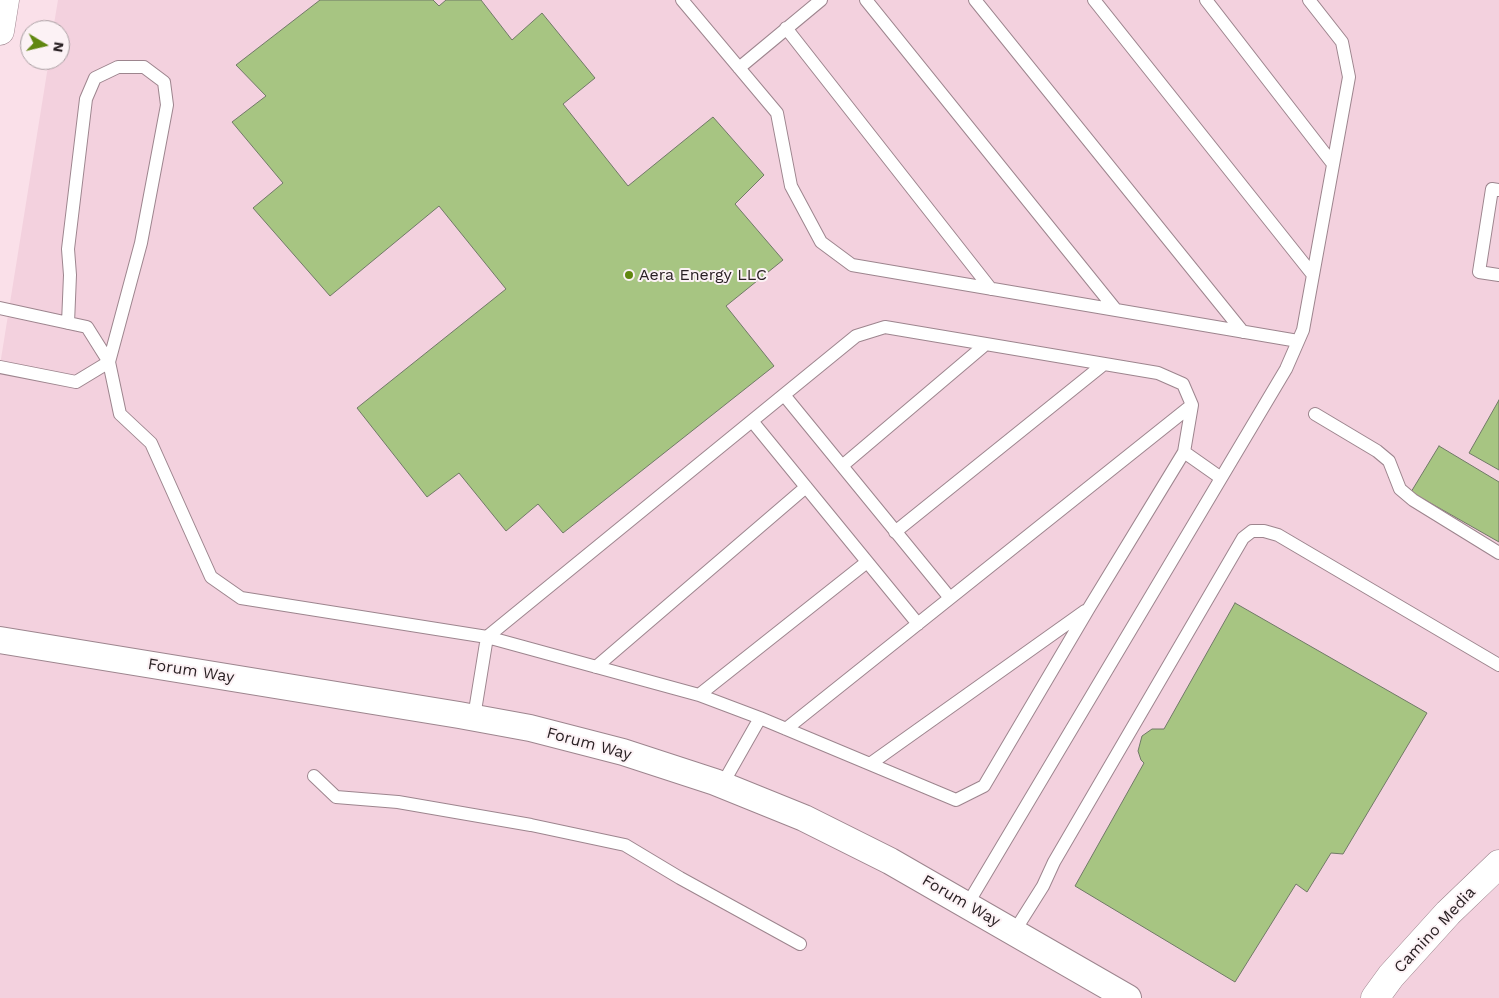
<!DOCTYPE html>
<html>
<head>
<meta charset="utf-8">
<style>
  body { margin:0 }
  #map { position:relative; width:1499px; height:998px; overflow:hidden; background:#fae0e9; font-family:"Work Sans",sans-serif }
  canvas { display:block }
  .north { position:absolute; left:20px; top:20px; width:50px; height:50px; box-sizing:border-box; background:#fcf2f5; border:1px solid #a89ea1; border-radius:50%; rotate:99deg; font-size:14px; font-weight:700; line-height:20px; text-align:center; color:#2a2124 }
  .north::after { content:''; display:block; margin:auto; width:18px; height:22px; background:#608710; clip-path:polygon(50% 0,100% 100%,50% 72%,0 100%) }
</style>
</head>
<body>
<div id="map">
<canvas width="1499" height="998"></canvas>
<div class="north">N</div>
</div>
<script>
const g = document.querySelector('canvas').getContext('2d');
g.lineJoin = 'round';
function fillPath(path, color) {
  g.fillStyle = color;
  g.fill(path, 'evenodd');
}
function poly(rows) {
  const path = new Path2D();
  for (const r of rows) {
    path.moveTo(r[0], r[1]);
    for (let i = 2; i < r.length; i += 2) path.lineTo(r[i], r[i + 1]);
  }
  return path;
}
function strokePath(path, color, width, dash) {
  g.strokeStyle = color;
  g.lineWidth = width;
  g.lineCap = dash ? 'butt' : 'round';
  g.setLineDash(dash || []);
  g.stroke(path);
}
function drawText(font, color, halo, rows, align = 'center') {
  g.font = font + ' "Work Sans",sans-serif';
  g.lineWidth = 4;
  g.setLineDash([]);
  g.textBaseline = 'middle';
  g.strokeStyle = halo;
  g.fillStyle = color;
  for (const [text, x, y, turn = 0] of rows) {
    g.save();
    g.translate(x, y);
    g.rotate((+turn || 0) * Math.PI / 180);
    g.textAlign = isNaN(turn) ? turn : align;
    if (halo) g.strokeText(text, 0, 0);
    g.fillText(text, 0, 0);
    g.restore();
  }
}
const built = poly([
  [58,0,1499,0,1499,998,0,998,0,365,49,60,60,60,60,30,53,30]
]);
const building = poly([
  [320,0,433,0,439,6,446,0,481,0,512,40,542,13,595,78,563,104,628,186,713,117,764,175,735,204,783,260,726,306,774,366,563,533,538,504,506,531,459,473,427,497,357,408,506,289,439,206,330,296,253,208,283,183,232,122,266,96,236,65,320,0],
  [1499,400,1499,470,1469,453,1499,400],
  [1439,446,1499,482,1499,542,1411,492,1439,446],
  [1235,603,1427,713,1343,854,1331,853,1307,892,1296,884,1235,982,1075,886,1144,763,1141,760,1138,751,1142,736,1152,729,1164,729,1235,603]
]);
const lane = poly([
  [682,0,777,113,791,186,821,242,852,265,1298,341],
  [866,0,1116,310],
  [975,0,1243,332],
  [1094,0,1313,275],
  [1206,0,1333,164],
  [786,28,991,289],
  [739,68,821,0],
  [1499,190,1492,189,1479,272,1499,275],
  [0,308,87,327,109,362,76,382,0,367],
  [68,323,70,275,68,249,86,99,95,78,118,67,144,67,164,82,167,105,141,243,109,362,120,414,151,443,211,577,241,598,487,637,856,336,885,327,1158,373,1183,384,1192,405,1184,452,1221,478],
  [784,395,950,598],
  [1315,414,1377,451,1389,461,1400,489,1413,500,1499,553],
  [752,421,918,624],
  [842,466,986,344],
  [895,532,1104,364],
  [596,667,806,487],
  [699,695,867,562],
  [474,717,487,637,699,695,760,718,956,800,984,786,1089,608,1184,452],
  [786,729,1192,405],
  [870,764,1085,611],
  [314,776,336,797,398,802,531,825,625,845,680,878,800,944],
  [722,785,760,718],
  [967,905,1286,369,1303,330,1349,77,1342,42,1309,0],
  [1014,932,1043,886,1054,862,1243,538,1252,531,1264,531,1278,535,1499,665]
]);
const street = poly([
  [0,640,459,715,530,728,623,752,715,782,804,818,890,861,1128,998]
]);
const secondary = poly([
  [0,31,5,0],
  [1375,998,1391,976,1448,913,1499,864]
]);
const markers = [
  [629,275,5,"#608710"]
];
const poiNames = [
  ["Aera Energy LLC",639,275]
];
const streetNames = [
  ["Forum Way",191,671,9],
  ["Forum Way",589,744,15],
  ["Forum Way",961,901,30],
  ["Camino Media",1435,930,-47]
];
fillPath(built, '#f3d1de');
fillPath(building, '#a7c582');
strokePath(building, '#717a67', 1);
strokePath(lane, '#9d858e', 14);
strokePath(street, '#9d858e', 28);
strokePath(secondary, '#9d858e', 29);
strokePath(lane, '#fff', 12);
strokePath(street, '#fff', 26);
strokePath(secondary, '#fff', 28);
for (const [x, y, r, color] of markers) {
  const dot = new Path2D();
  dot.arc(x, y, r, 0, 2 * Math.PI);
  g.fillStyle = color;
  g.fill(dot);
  strokePath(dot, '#fcf2f5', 2);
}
drawText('16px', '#2a2124', '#fcf2f5', poiNames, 'left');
drawText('16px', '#2a2124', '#fcf2f5', streetNames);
</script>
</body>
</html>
